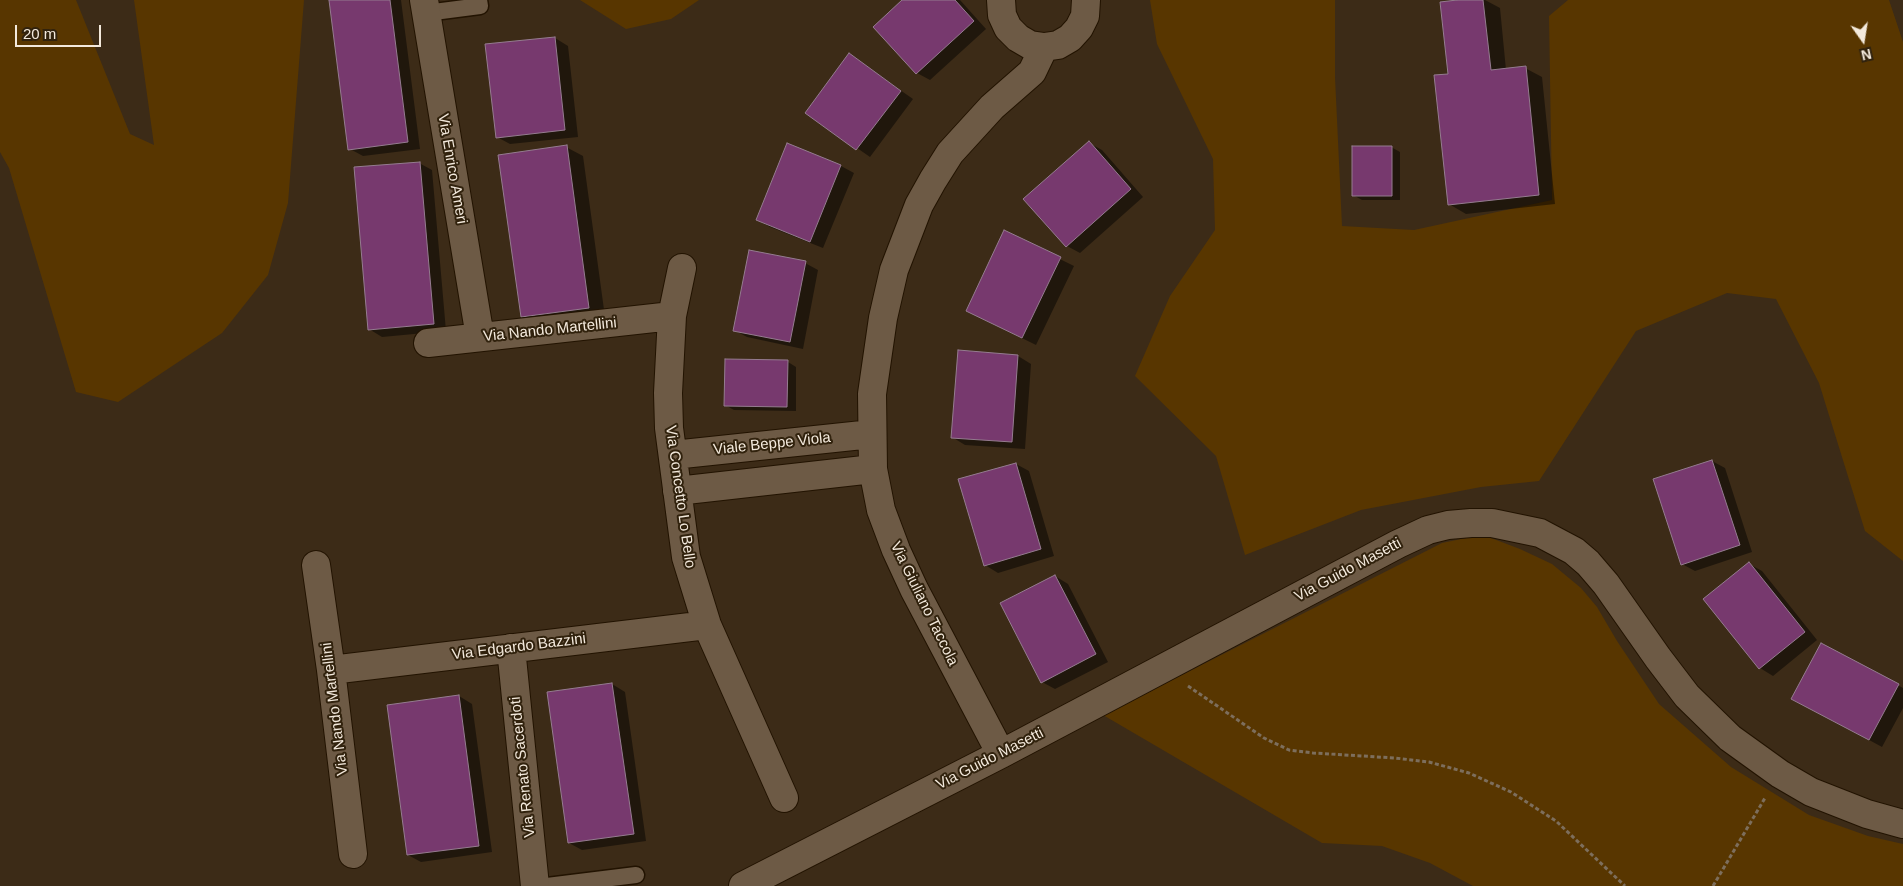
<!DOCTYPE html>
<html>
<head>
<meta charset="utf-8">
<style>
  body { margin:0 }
  #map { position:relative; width:1903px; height:886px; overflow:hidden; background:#3c2b17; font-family:Helvetica,sans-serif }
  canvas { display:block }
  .north { position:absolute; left:1838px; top:15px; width:50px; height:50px; -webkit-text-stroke:4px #31220d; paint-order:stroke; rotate:167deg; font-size:14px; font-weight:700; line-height:20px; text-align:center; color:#f3e9dc }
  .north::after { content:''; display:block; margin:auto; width:18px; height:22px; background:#f3e9dc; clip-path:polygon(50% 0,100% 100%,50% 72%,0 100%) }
  .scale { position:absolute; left:15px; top:25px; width:86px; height:22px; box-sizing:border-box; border:2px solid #f3e9dc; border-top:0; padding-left:6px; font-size:15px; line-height:18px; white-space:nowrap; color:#f3e9dc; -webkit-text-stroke:4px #31220d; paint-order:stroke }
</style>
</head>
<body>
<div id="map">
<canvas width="1903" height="886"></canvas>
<div class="north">N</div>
<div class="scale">20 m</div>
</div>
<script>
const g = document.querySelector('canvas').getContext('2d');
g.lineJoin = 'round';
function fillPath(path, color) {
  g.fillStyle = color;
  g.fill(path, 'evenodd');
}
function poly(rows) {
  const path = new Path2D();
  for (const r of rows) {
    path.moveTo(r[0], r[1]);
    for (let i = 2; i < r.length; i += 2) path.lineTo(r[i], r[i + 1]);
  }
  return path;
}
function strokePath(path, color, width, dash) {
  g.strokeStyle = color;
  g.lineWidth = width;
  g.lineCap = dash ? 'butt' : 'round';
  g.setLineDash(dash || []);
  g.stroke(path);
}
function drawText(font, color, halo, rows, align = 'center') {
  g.font = font + ' Helvetica,sans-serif';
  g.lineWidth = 4;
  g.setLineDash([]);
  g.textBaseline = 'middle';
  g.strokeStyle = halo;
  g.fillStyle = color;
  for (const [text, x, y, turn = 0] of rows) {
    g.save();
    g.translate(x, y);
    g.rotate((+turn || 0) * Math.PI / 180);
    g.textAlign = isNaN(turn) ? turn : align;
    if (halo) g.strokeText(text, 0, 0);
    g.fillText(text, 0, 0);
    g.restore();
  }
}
const green = poly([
  [0,0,76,0,130,134,154,145,134,0,304,0,288,203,268,275,222,333,118,402,76,392,9,168,0,152],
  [580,0,699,0,671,19,626,29],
  [1150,0,1335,0,1335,77,1342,226,1414,230,1552,200,1549,16,1568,0,1889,0,1903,42,1903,561,1865,531,1819,383,1776,299,1727,293,1636,331,1539,481,1481,487,1361,510,1245,555,1216,456,1135,376,1170,296,1215,230,1213,159,1157,44],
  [1466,538,1491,538,1520,549,1552,564,1581,588,1597,607,1617,641,1659,704,1731,767,1809,815,1868,836,1903,844,1903,886,1473,886,1430,863,1382,846,1322,843,1103,715,1442,543]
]);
const shadow = poly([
  [330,0,401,0,420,149,363,156,350,149],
  [904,0,960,0,986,29,930,80,917,73],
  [1469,0,1485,0,1500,8,1506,70,1525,68,1542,77,1555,204,1466,214,1449,204,1449,75],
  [555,38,568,46,578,137,510,144,497,137],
  [850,55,913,99,870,157,807,113],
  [1089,143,1102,150,1143,197,1080,253,1067,246],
  [788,144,841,166,854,173,823,248,770,227,757,220],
  [566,147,583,156,605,317,539,326,522,317],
  [1391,147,1400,152,1400,200,1362,200,1353,195],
  [419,163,432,170,446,331,382,337,369,329],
  [1005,232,1074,266,1036,345,967,311],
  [805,263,818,270,803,349,747,337,734,330],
  [959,351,1018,356,1031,364,1025,449,965,445,952,437],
  [788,362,796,367,796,411,734,410,725,405],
  [1712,461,1725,468,1752,552,1695,571,1682,564],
  [1016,464,1029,471,1054,556,998,573,985,565],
  [1749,564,1762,571,1817,640,1773,676,1760,668],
  [1055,576,1068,584,1108,662,1055,689,1042,682],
  [1821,644,1903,688,1903,708,1882,747,1805,705],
  [612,684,625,692,646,841,582,850,569,843],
  [459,696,472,704,492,852,421,862,408,855]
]);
const building = poly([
  [329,0,390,0,408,142,348,150,329,0],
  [902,0,955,0,974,21,916,74,873,27,902,0],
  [1457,0,1483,0,1491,70,1526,66,1539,195,1448,205,1434,75,1448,74,1440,2,1457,0],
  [555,37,565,130,496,138,485,44,555,37],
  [849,53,901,91,856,150,805,113,849,53],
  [1089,141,1131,189,1066,247,1023,199,1089,141],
  [787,143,841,165,810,242,756,220,787,143],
  [567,145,589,308,521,317,498,155,567,145],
  [1352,146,1392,146,1392,196,1352,196,1352,146],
  [420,162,434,324,368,330,354,167,420,162],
  [1004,230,1061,257,1022,338,966,311,1004,230],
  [749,250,806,261,790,342,733,331,749,250],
  [958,350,1018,355,1012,442,951,438,958,350],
  [725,359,788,360,787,407,724,406,725,359],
  [1712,460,1740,545,1681,565,1653,479,1712,460],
  [1016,463,1041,549,984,566,958,479,1016,463],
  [1749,562,1805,632,1759,669,1703,599,1749,562],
  [1055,575,1096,654,1041,683,1000,603,1055,575],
  [1821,643,1899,684,1869,740,1791,699,1821,643],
  [612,683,634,834,568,843,547,692,612,683],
  [459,695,479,846,407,855,387,705,459,695]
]);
const path = poly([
  [1188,686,1264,738,1289,750,1313,753,1395,758,1429,762,1469,773,1511,792,1556,821,1625,886],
  [1713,886,1765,798]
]);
const service = poly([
  [426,13,480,6,479,0],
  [547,886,636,875]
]);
const minor = poly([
  [424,0,480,337],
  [1001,0,1002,15,1008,28,1018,38,1030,45,1044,47,1058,45,1070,38,1079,28,1085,16,1086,0],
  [682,268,672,316,668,393,669,428,686,557,707,625,784,798],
  [428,343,672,316],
  [673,455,872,434],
  [677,491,873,469],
  [316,565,331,670,353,854],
  [511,648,535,886],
  [331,670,707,625],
  [1001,754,914,589,896,550,881,510,873,469,872,394,883,318,894,270,919,205,933,180,950,153,992,107,1032,72,1044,47],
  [743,886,1001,754,1398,544,1428,530,1448,525,1471,523,1492,523,1540,533,1574,551,1588,563,1606,584,1658,658,1687,696,1730,738,1780,774,1811,792,1867,814,1903,824]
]);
const streetNames = [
  ["Via Enrico Ameri",452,169,80],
  ["Via Nando Martellini",550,330,-6],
  ["Viale Beppe Viola",772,444,-6],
  ["Via Concetto Lo Bello",680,497,82],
  ["Via Guido Masetti",1348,570,-28],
  ["Via Giuliano Taccola",924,604,64],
  ["Via Edgardo Bazzini",519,647,-7],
  ["Via Nando Martellini",335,709,-97],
  ["Via Guido Masetti",990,759,-27],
  ["Via Renato Sacerdoti",523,767,-96]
];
fillPath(green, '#583600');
fillPath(shadow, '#0007');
fillPath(building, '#77396e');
strokePath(building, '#957c90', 1);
strokePath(service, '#221301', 19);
strokePath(minor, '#221301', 30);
strokePath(path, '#7d6e5c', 3, [4, 2.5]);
strokePath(service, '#6d5a45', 16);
strokePath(minor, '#6d5a45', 28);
drawText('15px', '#f3e9dc', '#31220d', streetNames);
</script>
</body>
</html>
